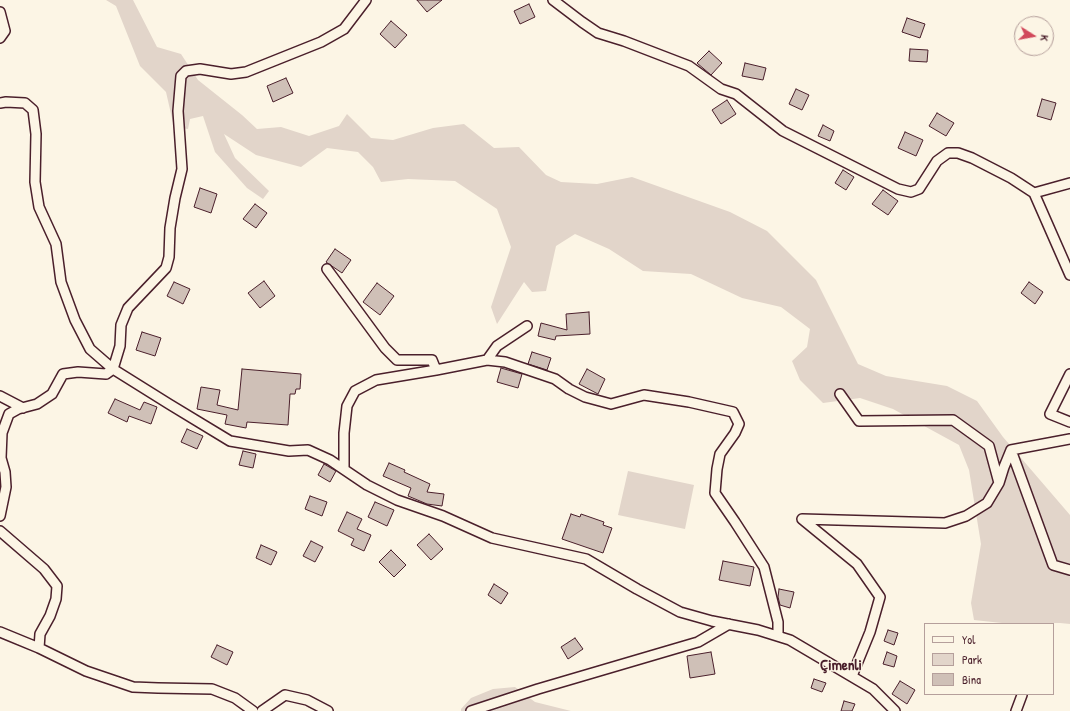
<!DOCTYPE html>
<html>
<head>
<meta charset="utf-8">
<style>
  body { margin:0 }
  #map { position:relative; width:1070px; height:711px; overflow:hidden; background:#fcf5e5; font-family:"Patrick Hand",sans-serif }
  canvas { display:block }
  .legend { position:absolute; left:924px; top:623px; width:130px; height:72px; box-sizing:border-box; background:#fcf5e5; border:1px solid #b59f9b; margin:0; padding:5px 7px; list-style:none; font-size:12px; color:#4a1f2b }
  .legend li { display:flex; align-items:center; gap:8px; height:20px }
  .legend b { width:20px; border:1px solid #b59f9b }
  .north { position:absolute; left:1014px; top:16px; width:40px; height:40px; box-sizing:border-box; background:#fcf5e5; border:1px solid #b59f9b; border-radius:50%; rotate:101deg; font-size:11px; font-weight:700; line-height:16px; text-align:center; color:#4a1f2b }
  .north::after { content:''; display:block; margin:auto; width:14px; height:18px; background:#d1495b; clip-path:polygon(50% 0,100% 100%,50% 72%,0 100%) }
</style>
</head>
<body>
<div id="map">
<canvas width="1070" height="711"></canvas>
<ul class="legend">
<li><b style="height:5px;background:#fcf5e5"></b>Yol</li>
<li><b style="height:11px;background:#e2d5ca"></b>Park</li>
<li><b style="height:11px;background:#cfc0b7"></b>Bina</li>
</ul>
<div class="north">K</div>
</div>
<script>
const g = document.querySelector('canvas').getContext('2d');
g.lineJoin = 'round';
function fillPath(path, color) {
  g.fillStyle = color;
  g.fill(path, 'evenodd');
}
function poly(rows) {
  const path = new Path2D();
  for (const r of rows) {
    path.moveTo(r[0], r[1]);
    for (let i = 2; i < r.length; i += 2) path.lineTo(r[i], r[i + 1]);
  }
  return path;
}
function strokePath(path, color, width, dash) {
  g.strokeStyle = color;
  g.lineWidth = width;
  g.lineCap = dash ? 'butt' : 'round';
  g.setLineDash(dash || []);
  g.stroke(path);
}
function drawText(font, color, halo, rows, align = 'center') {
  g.font = font + ' "Patrick Hand",sans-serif';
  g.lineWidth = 3;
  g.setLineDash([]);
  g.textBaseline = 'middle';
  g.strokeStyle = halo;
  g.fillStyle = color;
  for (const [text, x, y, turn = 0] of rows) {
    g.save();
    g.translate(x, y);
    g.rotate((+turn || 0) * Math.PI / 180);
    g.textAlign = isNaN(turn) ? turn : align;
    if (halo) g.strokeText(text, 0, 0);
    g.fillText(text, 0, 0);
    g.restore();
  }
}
const green = poly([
  [106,0,133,0,157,47,181,54,198,80,242,115,257,129,281,127,309,136,339,126,347,114,371,138,393,140,433,128,464,124,494,148,519,147,546,175,561,182,597,184,632,177,730,212,767,231,816,280,858,364,886,376,947,386,977,401,1003,437,1070,515,1070,624,1060,623,1002,623,974,620,971,603,981,544,969,470,959,445,893,409,860,398,823,403,800,380,792,361,807,347,810,329,781,307,742,298,691,274,643,271,609,249,575,234,556,246,546,291,532,292,524,282,497,324,491,307,511,247,497,209,455,181,408,179,381,182,373,167,358,152,327,148,301,167,256,155,224,134,235,158,269,191,263,199,247,188,215,152,203,116,190,119,188,129,174,127,166,92,140,66,116,6],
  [628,471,694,485,685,529,618,515],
  [515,687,535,702,571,711,461,711,461,709,471,698,493,689]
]);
const building = poly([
  [417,0,442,0,427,12,417,0],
  [529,4,535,17,520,24,514,11,529,4],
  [907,18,925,24,920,38,902,32,907,18],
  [391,21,407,35,395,48,380,34,391,21],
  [910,49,928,50,927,62,909,61,910,49],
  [709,51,722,63,711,75,697,63,709,51],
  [745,63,766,68,763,80,742,76,745,63],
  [286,78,293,93,273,102,267,86,286,78],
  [796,89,809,95,802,110,789,104,796,89],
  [1042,99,1056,103,1051,120,1037,116,1042,99],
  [727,100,736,114,721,124,712,110,727,100],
  [937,113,954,123,946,136,929,126,937,113],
  [823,125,834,131,830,141,818,136,823,125],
  [905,132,923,140,916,156,898,148,905,132],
  [843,170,854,177,846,190,835,183,843,170],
  [200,188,217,194,211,213,194,207,200,188],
  [883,190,898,201,888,215,872,204,883,190],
  [255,204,267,213,256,228,243,219,255,204],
  [335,249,351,260,342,273,326,262,335,249],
  [264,281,275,296,260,308,248,293,264,281],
  [174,282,190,289,183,304,167,296,174,282],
  [1029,282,1043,292,1035,304,1021,293,1029,282],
  [377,283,394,296,380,315,363,302,377,283],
  [589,312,590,334,556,336,555,340,538,336,541,323,567,330,566,314,589,312],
  [142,332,161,338,155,356,136,350,142,332],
  [532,352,551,358,547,370,528,364,532,352],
  [501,368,522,374,518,388,497,382,501,368],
  [242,369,301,374,300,389,296,389,295,394,290,394,288,425,247,422,246,428,225,424,227,415,197,409,201,387,220,390,217,405,238,410,242,369],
  [587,369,605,379,598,394,579,384,587,369],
  [115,399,140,410,144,402,157,407,151,424,129,416,127,422,108,413,115,399],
  [187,429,203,436,197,449,181,442,187,429],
  [243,451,256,454,253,468,239,465,243,451],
  [389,463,405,470,404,472,430,484,427,492,444,494,442,506,427,504,408,496,411,488,383,476,389,463],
  [324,464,336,471,330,482,318,475,324,464],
  [310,496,327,502,322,516,305,509,310,496],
  [375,502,394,510,387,526,368,517,375,502],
  [347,512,362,519,357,529,371,535,364,551,351,545,354,539,338,531,347,512],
  [571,514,580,517,581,514,604,522,603,525,612,528,603,553,562,539,571,514],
  [429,534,443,549,431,560,417,545,429,534],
  [311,541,323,547,315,562,303,556,311,541],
  [261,545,277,552,271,565,256,558,261,545],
  [391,550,406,565,394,577,379,562,391,550],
  [723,561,754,567,750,586,719,580,723,561],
  [494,584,508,593,501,604,488,595,494,584],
  [779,589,794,592,790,608,780,605,778,597,779,589],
  [888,630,898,633,894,645,884,641,888,630],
  [575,638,583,649,568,659,561,647,575,638],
  [217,645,233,652,227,665,211,657,217,645],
  [711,652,715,674,690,678,687,656,711,652],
  [887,652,897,656,894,667,883,664,887,652],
  [814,679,826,683,822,692,811,688,814,679],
  [900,681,915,690,907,704,892,694,900,681],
  [844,701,855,704,852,711,841,711,844,701]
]);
const minor = poly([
  [553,0,582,22,598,33,624,41,689,66,721,89,736,94,783,131,898,189,911,192,919,189,937,161,948,153,958,153,972,158,1011,178,1034,193,1070,275],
  [0,12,5,31,0,38],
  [0,103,6,102,25,103,33,110,36,134,35,182,39,207,56,244,61,282,75,320,90,349,113,369,169,404,230,441,289,451,308,450,330,460,367,485,397,500,443,516,492,538,586,559,637,589,680,612,712,621,758,630,790,640,873,689,895,711],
  [1034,193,1070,183],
  [327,269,385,348,397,360,432,360,436,370],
  [487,360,497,346,527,326],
  [1070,374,1050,414,1070,422],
  [840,394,859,421,953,420,989,446,999,483,987,503,966,516,945,523,802,519,857,564,880,597,870,632,852,676],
  [0,396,23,408],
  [1070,439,1011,450,1053,565,1070,570],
  [344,469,344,433,347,406,355,391,376,380,436,370,487,360,505,362,555,379,569,389,585,397,611,404,644,395,689,402,733,412,739,424,735,433,720,454,717,469,715,493,735,522,764,567,778,622,778,636],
  [999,483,1004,467,1011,450],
  [0,516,6,487,5,472,1,458,2,433,9,414,18,409,37,404,52,394,63,374,78,372,106,374,113,369,120,346,121,325,128,308,166,268,169,257,170,228,175,198,182,169,178,111,181,76,186,71,200,69,231,74,246,72,321,42,344,29,366,0],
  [0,531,44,569,57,586,56,599,50,616,40,634,39,648,86,671,133,687,158,688,212,689,235,698,253,711],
  [0,632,39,648],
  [262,711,285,695,307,700,328,711],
  [471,711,538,689,698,642,729,624],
  [1016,711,1022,695]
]);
const quarterNames = [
  ["Çimenli",841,666]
];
fillPath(green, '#e2d5ca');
fillPath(building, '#cfc0b7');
strokePath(building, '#4a1f2b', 1);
strokePath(minor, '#4a1f2b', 12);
strokePath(minor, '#fcf5e5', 9);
drawText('bold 15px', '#4a1f2b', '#fcf5e5', quarterNames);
</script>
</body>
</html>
